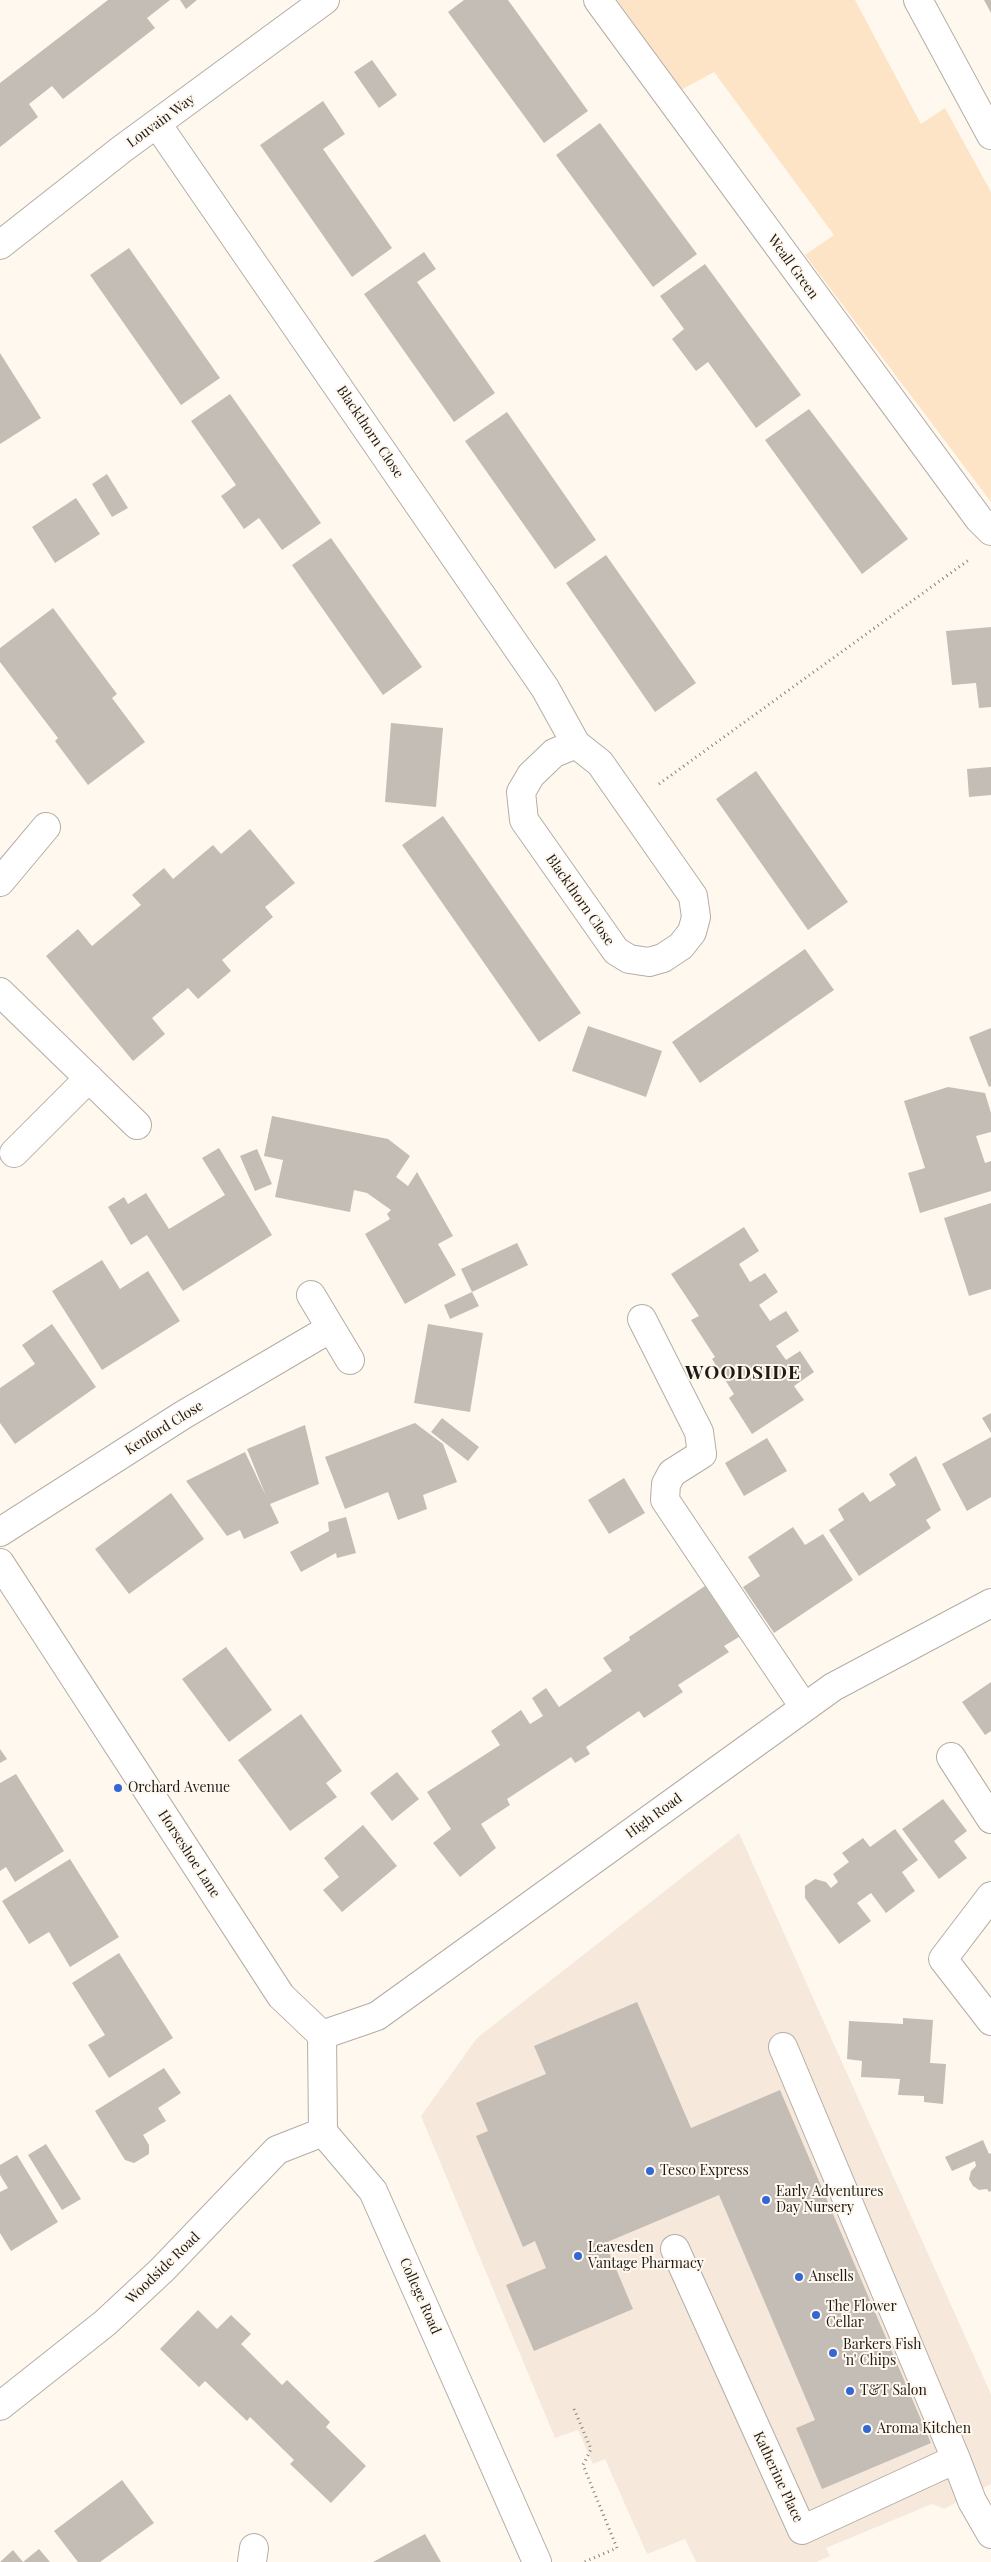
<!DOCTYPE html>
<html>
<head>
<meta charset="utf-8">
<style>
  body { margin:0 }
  canvas { display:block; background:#fff8ef }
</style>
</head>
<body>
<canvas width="991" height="2562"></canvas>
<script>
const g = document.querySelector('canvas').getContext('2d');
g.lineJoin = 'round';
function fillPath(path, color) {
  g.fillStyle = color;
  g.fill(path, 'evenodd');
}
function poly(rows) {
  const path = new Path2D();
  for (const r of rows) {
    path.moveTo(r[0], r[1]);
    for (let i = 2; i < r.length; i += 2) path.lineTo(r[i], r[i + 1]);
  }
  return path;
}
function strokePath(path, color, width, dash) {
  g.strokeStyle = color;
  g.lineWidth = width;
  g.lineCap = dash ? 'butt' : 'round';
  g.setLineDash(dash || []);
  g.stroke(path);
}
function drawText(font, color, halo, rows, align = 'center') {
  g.font = font + ' "Playfair Display",serif';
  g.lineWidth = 4;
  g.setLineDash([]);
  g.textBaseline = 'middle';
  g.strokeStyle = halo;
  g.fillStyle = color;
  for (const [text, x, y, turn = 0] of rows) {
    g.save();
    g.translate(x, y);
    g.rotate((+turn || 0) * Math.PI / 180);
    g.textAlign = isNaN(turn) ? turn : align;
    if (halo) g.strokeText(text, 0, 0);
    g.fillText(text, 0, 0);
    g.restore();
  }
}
const built = poly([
  [739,1833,991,2394,991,2484,944,2509,932,2504,826,2548,830,2556,816,2562,696,2562,685,2539,647,2554,605,2459,593,2464,578,2430,555,2438,421,2116,477,2038]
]);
const green = poly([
  [617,0,855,0,921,124,945,108,991,192,991,502,805,255,834,235,714,72,681,90]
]);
const building = poly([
  [108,0,170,0,147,18,155,28,63,99,52,86,29,104,38,117,0,147,0,83],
  [180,0,197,0,186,9],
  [464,0,508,0,588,111,544,143,448,12],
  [984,0,991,0,991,13],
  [372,60,397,95,379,108,354,72],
  [323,101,345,134,323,149,392,248,352,277,260,145],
  [600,123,697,254,653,287,556,155],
  [129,248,220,378,181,405,90,275],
  [424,252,436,269,417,282,495,393,454,422,364,294],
  [705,264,801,395,756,428,708,362,696,371,672,339,684,329,660,296],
  [0,353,41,418,0,444],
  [230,394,321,523,282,550,259,518,244,529,221,496,236,485,191,421],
  [809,409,908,539,862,574,765,440],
  [507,412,596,540,555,569,465,441],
  [107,474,128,508,112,517,92,484],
  [76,498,100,534,55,563,32,527],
  [331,538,422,667,383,695,292,565],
  [606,555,696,683,655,712,566,583],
  [53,608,117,694,112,698,145,742,88,785,55,741,58,738,0,662,0,648],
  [991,627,991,707,979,708,976,683,952,685,946,631],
  [391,723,443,728,436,807,385,802],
  [991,767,991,795,969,797,967,769],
  [756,771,848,902,808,930,716,799],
  [443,816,581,1013,539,1042,402,845],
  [250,829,295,883,265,907,273,917,222,960,231,971,198,999,188,988,152,1018,165,1034,133,1061,46,956,78,929,92,946,141,905,132,895,164,868,173,879,213,845,221,854],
  [805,949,834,990,700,1083,672,1042],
  [588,1026,662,1051,646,1097,572,1071],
  [991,1028,991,1086,989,1087,969,1037],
  [948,1087,985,1093,991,1113,991,1132,976,1136,985,1163,991,1161,991,1191,920,1213,908,1173,925,1168,904,1101],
  [272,1116,388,1139,410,1156,396,1177,408,1186,417,1172,453,1236,438,1244,456,1275,405,1304,365,1234,390,1219,387,1214,391,1210,367,1193,354,1190,350,1212,275,1197,283,1160,264,1156],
  [219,1148,272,1235,183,1291,147,1235,131,1245,108,1207,124,1197,128,1204,146,1193,169,1229,225,1195,202,1158],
  [257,1149,272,1184,255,1191,240,1156],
  [991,1203,991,1289,969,1296,944,1218],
  [744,1227,759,1251,739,1264,750,1282,765,1273,778,1292,759,1305,770,1321,786,1311,799,1331,776,1346,786,1360,800,1351,814,1372,794,1386,804,1400,752,1434,729,1398,734,1394,712,1359,715,1357,691,1320,699,1316,671,1274],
  [517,1243,528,1265,472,1292,461,1269],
  [102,1260,120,1289,148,1271,180,1321,102,1370,52,1291],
  [472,1292,479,1306,450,1319,444,1305],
  [52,1324,96,1387,15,1444,0,1423,0,1388,35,1364,22,1345],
  [428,1324,483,1333,470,1412,414,1403],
  [991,1413,991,1433,982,1418],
  [442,1418,479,1447,468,1461,431,1432],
  [415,1423,443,1444,457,1482,423,1495,427,1509,398,1520,388,1492,345,1509,325,1457],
  [305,1425,319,1484,270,1504,279,1523,244,1539,240,1530,227,1536,186,1481,245,1452,266,1496,247,1449],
  [991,1437,991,1497,967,1511,942,1464],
  [767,1438,787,1471,744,1496,725,1463],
  [916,1456,941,1510,926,1520,931,1528,859,1576,829,1530,844,1520,838,1509,863,1492,870,1502,896,1485,889,1474],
  [624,1478,645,1513,609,1534,588,1500],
  [171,1493,204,1539,129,1594,95,1549],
  [346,1517,356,1553,337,1558,336,1553,301,1572,290,1552,329,1531,328,1522],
  [793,1527,805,1545,823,1534,853,1580,774,1633,743,1587,760,1576,748,1557],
  [705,1586,739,1637,724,1646,729,1652,678,1685,683,1692,644,1718,639,1711,586,1747,590,1754,575,1763,571,1757,507,1799,510,1805,481,1824,496,1848,460,1877,433,1843,451,1829,427,1792,500,1745,491,1731,521,1710,530,1724,543,1716,532,1698,546,1688,559,1707,612,1671,603,1658,630,1640,629,1637],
  [226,1647,272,1710,229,1742,182,1679],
  [991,1682,991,1731,985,1735,962,1702],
  [301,1714,342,1771,326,1783,337,1797,290,1831,238,1760],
  [0,1749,7,1759,0,1763],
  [397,1772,419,1799,392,1821,370,1793],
  [16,1774,64,1851,15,1882,6,1867,0,1871,0,1783],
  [943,1799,967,1831,954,1841,967,1858,939,1879,902,1829],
  [363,1825,397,1866,342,1912,323,1890,339,1877,324,1858],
  [895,1829,918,1860,902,1872,915,1891,886,1913,871,1893,857,1903,871,1921,839,1944,805,1898,805,1886,815,1879,826,1882,831,1888,838,1882,833,1874,849,1862,842,1853,863,1838,870,1847],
  [70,1859,119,1937,70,1967,49,1932,29,1944,2,1901],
  [119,1953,173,2038,109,2078,88,2045,105,2035,72,1983],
  [637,2002,691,2128,780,2090,931,2443,822,2489,796,2428,815,2420,719,2195,605,2243,633,2309,534,2351,506,2285,546,2268,535,2241,523,2247,476,2136,488,2131,476,2103,546,2074,534,2046],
  [903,2018,933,2020,930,2063,946,2064,943,2104,924,2102,924,2096,898,2095,900,2079,861,2077,862,2061,847,2059,849,2021,903,2024],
  [164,2068,181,2093,158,2108,166,2121,143,2135,149,2145,149,2154,134,2163,125,2160,95,2111],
  [983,2140,989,2154,991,2153,991,2191,989,2192,987,2189,979,2190,973,2186,969,2179,971,2171,976,2166,975,2161,952,2171,945,2157],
  [46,2144,81,2199,62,2210,28,2155],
  [17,2155,58,2222,11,2251,0,2233,0,2192,8,2188,0,2175,0,2165],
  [198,2310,217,2329,231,2315,251,2334,241,2344,282,2385,287,2380,330,2422,326,2427,366,2466,331,2503,290,2464,294,2460,250,2417,247,2421,205,2381,199,2387,160,2349],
  [122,2480,154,2523,100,2562,78,2562,54,2531],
  [425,2534,441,2562,373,2562],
  [39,2549,50,2562,0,2562,13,2550,23,2562]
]);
const path = poly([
  [659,784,970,559],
  [574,2409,591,2449,583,2465,617,2548,584,2562]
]);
const minor = poly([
  [598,0,979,519,991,531],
  [918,0,991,135],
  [157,124,545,688,576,744,600,763,693,896,696,917,692,932,681,946,663,958,649,962,629,959,616,951,524,820,521,792,531,775,554,753,576,744],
  [0,245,122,149,325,0],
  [0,882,46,827],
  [0,992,137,1125],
  [14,1153,89,1078],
  [311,1295,350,1360],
  [642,1319,699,1432,702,1454,672,1473,666,1484,665,1500,804,1707],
  [0,1532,183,1415,331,1328],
  [0,1563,281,1996,322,2035],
  [951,1757,991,1819],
  [991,1896,943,1959,991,2021],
  [322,2035,377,2016,833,1687,991,1603],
  [322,2035,323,2132,373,2191,537,2562],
  [783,2047,956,2459],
  [675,2249,802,2530,956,2459,972,2501,991,2534],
  [0,2406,105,2323,162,2270,277,2150,323,2132],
  [252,2562,254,2548]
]);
const markers = [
  [118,1788,5,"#3367d6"],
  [650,2171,5,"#3367d6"],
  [766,2200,5,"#3367d6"],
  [578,2256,5,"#3367d6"],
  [799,2277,5,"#3367d6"],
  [816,2315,5,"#3367d6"],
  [833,2353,5,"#3367d6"],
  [850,2391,5,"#3367d6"],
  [867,2429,5,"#3367d6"]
];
const streetNames = [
  ["Louvain Way",161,121,-36],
  ["Weall Green",793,267,54],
  ["Blackthorn Close",370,432,56],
  ["Blackthorn Close",580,900,55],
  ["Kenford Close",164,1428,-32],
  ["High Road",654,1816,-36],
  ["Horseshoe Lane",189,1854,57],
  ["Woodside Road",163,2268,-44],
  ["College Road",420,2296,66],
  ["Katherine Place",778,2477,65]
];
const poiNames = [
  ["Orchard Avenue",128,1788],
  ["Tesco Express",660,2171],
  ["Early Adventures",776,2192],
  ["Day Nursery",776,2208],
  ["Leavesden",588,2248],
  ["Vantage Pharmacy",588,2264],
  ["Ansells",809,2277],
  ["The Flower",826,2307],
  ["Cellar",826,2323],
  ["Barkers Fish",843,2345],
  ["'n' Chips",843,2361],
  ["T&T Salon",860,2391],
  ["Aroma Kitchen",877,2429]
];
const districtNames = [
  ["WOODSIDE",743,1373]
];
fillPath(built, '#f6e9db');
fillPath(green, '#fee4c6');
fillPath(building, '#c4bdb5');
strokePath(minor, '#b4ada6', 30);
strokePath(path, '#847f79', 3, [1, 4]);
strokePath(minor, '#fff', 28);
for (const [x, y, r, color] of markers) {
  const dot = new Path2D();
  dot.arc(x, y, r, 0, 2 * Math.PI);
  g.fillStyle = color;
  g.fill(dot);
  strokePath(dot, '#fff8ef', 2);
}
drawText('14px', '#1d1a17', '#fff8ef', streetNames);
drawText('14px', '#1d1a17', '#fff8ef', poiNames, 'left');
g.letterSpacing = '1px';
drawText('bold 19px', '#1d1a17', '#fff8ef', districtNames);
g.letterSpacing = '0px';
</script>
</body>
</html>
